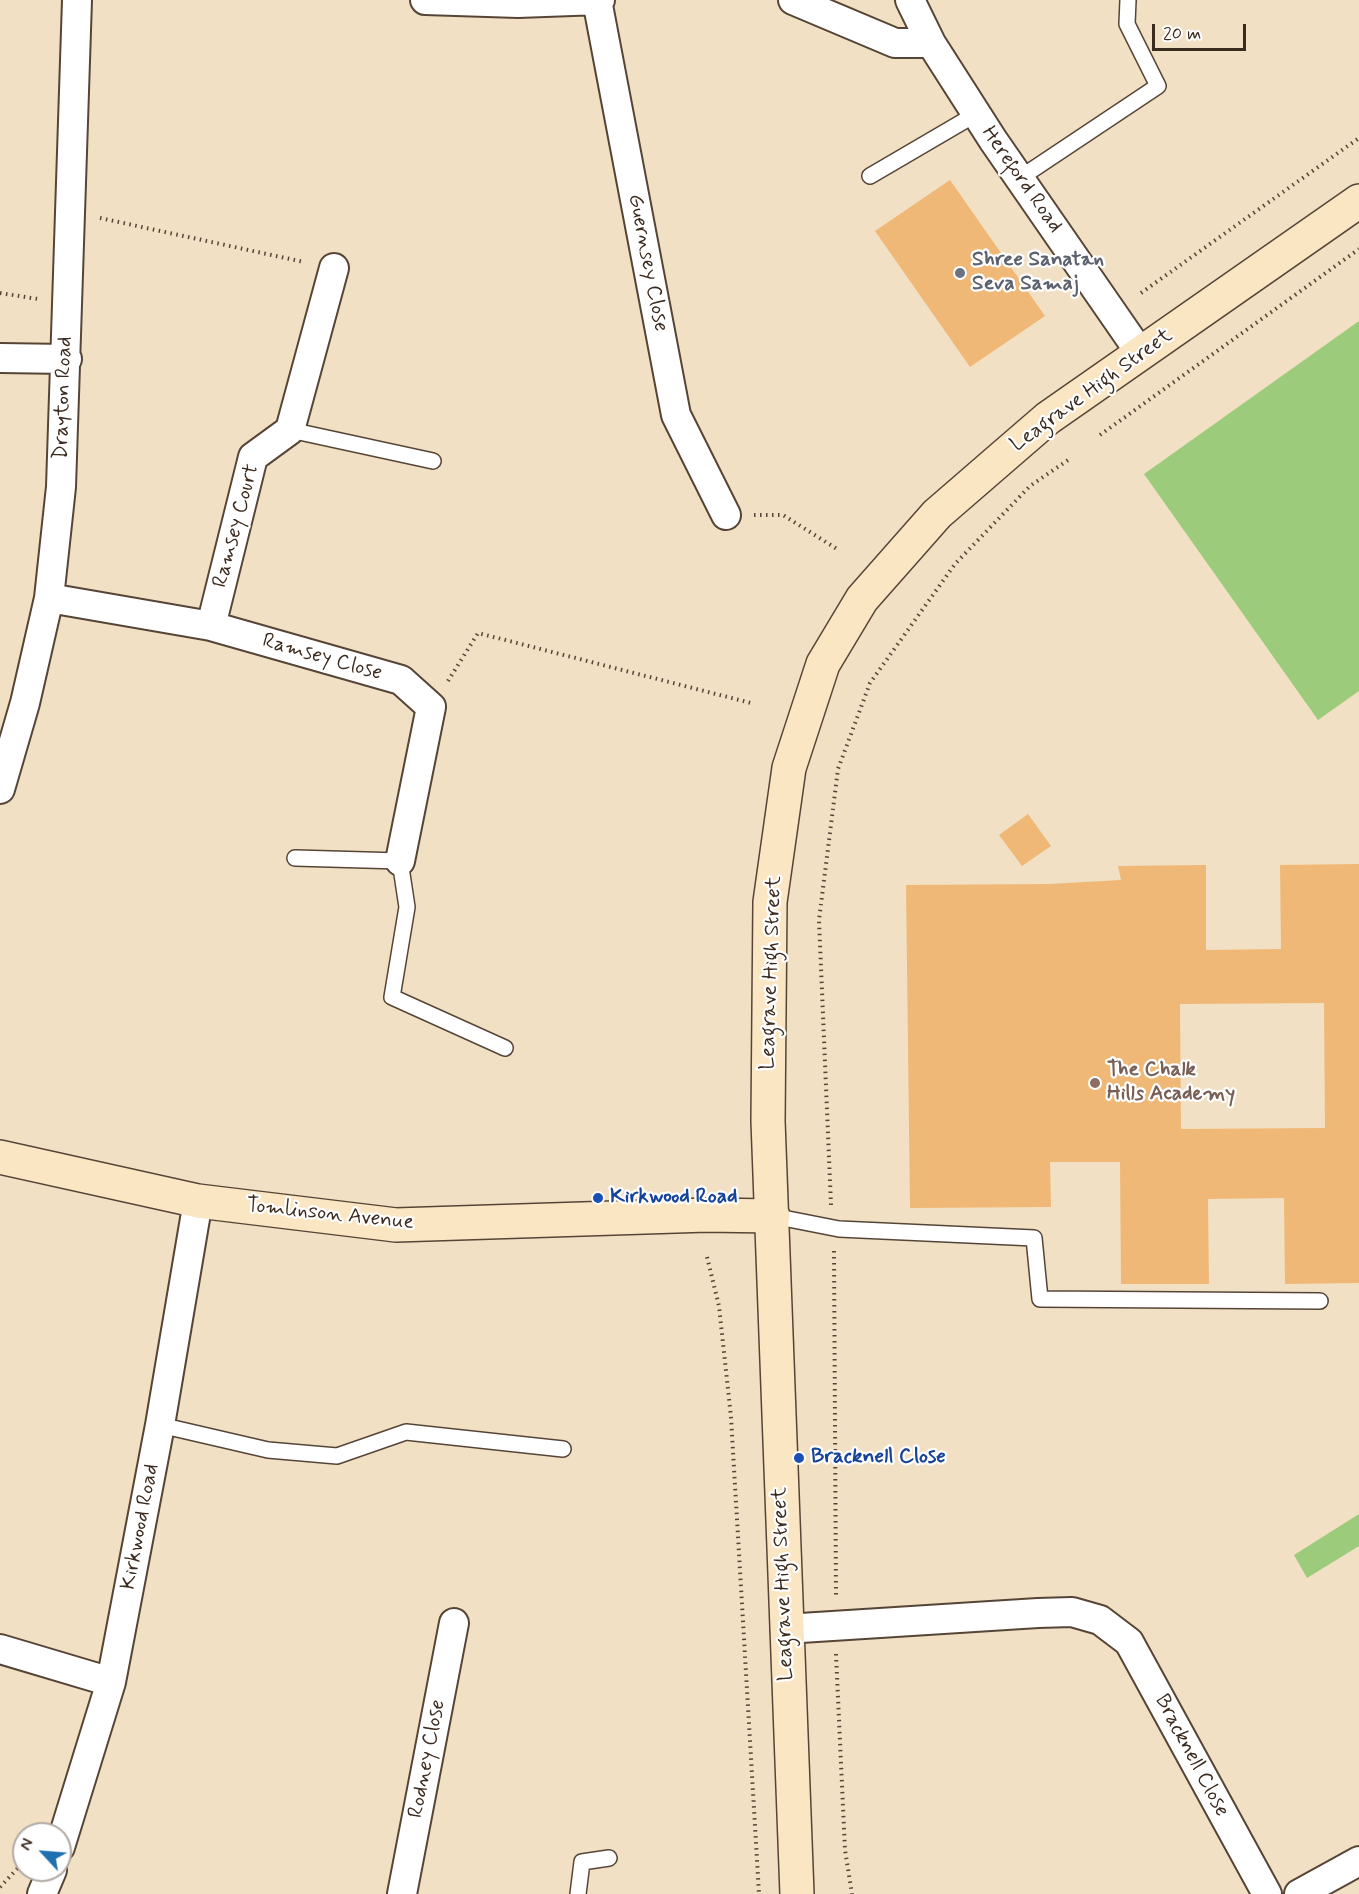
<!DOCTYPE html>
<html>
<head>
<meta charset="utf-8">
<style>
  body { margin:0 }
  #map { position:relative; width:1359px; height:1894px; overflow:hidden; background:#f1e0c3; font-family:Mynerve,sans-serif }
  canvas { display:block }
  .north { position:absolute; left:12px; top:1822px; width:60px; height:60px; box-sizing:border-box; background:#fff; border:2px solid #b1aaa5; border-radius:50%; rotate:296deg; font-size:16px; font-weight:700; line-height:24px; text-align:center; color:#3b2a1e }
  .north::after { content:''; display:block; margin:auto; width:21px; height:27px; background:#1f6fb2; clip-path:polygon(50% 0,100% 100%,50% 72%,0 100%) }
  .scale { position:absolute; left:1152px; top:24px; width:94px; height:27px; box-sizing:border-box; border:3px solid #3b2a1e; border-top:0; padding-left:8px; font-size:18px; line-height:21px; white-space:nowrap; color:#3b2a1e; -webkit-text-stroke:4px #fff; paint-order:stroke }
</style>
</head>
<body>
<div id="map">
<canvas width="1359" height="1894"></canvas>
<div class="north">N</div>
<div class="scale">20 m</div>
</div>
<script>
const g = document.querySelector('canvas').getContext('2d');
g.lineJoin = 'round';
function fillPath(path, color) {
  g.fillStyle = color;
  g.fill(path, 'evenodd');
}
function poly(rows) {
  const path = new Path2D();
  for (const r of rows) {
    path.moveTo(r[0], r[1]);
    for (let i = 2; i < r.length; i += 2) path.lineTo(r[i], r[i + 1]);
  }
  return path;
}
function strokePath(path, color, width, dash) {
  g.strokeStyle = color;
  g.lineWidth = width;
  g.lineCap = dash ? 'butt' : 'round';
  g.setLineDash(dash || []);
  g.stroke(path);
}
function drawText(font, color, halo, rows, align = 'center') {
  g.font = font + ' Mynerve,sans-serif';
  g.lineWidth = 4.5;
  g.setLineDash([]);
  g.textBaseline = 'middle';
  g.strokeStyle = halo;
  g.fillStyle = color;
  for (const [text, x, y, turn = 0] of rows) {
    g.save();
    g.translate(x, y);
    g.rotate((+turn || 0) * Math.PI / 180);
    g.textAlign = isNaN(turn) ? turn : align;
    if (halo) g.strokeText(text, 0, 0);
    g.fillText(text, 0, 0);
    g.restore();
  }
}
const green = poly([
  [1359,321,1359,691,1318,720,1144,474],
  [1359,1514,1359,1546,1307,1578,1294,1555]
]);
const building = poly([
  [950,180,1045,316,970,367,875,231],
  [1028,814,1051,846,1022,866,999,835],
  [1359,864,1359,1283,1285,1284,1284,1198,1208,1199,1209,1284,1121,1284,1120,1162,1050,1162,1051,1207,910,1208,906,885,1049,884,1121,880,1118,866,1206,865,1206,950,1281,949,1280,865],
  [1324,1003,1325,1128,1181,1129,1180,1004]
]);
const path = poly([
  [100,218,304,262],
  [0,293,38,299],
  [1141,293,1359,138],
  [1100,435,1359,249],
  [754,515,783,515,837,549],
  [448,681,478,633,751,703],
  [831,1205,819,920,838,769,870,683,955,564,1030,486,1071,458],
  [834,1251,836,1597],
  [707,1257,719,1306,731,1417,759,1894],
  [836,1654,845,1850,852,1894],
  [0,1887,18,1868]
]);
const lane = poly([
  [870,176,976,114],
  [1020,178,1158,86,1127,24,1128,0],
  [290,430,433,461],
  [295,858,400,861,407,907,392,997,505,1048],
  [773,1216,839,1229,1034,1238,1040,1299,1320,1301],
  [160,1425,268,1450,337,1456,406,1432,563,1449],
  [578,1894,582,1862,609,1858]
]);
const street = poly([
  [425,0,518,3,600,0],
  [597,0,676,415,726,515],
  [793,0,895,43,931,43],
  [910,0,931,43,993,140,1141,354],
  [0,358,67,359],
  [49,598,211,626,401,680,431,707,400,861],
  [211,626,253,457,290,430,334,268],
  [0,789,25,703,49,598,61,487,77,0],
  [785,1629,1038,1613,1072,1612,1100,1620,1129,1642,1267,1894],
  [0,1649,111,1682],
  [60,1847,111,1682,160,1425,198,1201],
  [42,1894,52,1870],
  [402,1894,454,1623],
  [1299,1894,1359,1861]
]);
const secondary = poly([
  [0,1157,198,1201,396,1225,707,1215,773,1216],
  [797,1894,768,1121,770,902,789,768,823,664,862,599,937,514,1004,456,1048,418,1359,201]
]);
const markers = [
  [960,273,6,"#6b7280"],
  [1095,1083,6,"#8d6e63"],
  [598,1198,6,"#1a4fb4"],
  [799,1458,6,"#1a4fb4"]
];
const streetNames = [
  ["Hereford Road",1021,180,55],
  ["Guernsey Close",647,263,79],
  ["Leagrave High Street",1092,391,-36],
  ["Drayton Road",64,398,-88],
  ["Ramsey Court",237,526,-75],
  ["Ramsey Close",322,658,16],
  ["Leagrave High Street",772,973,-88],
  ["Tomlinson Avenue",330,1215,6],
  ["Kirkwood Road",141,1527,-79],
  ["Leagrave High Street",784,1584,-92],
  ["Bracknell Close",1191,1756,62],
  ["Rodney Close",428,1759,-79]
];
const worshipNames = [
  ["Shree Sanatan",972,261],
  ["Seva Samaj",972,285]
];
const educationNames = [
  ["The Chalk",1107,1071],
  ["Hills Academy",1107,1095]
];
const transitNames = [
  ["Kirkwood Road",610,1198],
  ["Bracknell Close",811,1458]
];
fillPath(green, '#9ccc7b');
fillPath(building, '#f0b876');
strokePath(lane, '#564537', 18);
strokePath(street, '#564537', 32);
strokePath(secondary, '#564537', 36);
strokePath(path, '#564537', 4, [1.5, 4.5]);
strokePath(lane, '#fff', 15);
strokePath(street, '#fff', 28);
strokePath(secondary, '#fbe6c4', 33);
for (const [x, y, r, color] of markers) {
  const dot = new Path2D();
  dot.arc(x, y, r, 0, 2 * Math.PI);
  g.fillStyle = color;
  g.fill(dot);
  strokePath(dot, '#fff', 2);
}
drawText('21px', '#3b2a1e', '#fff', streetNames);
drawText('bold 21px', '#5b616d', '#fff', worshipNames, 'left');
drawText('bold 21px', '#785e54', '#fff', educationNames, 'left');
drawText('bold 21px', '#164399', '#fff', transitNames, 'left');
</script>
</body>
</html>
